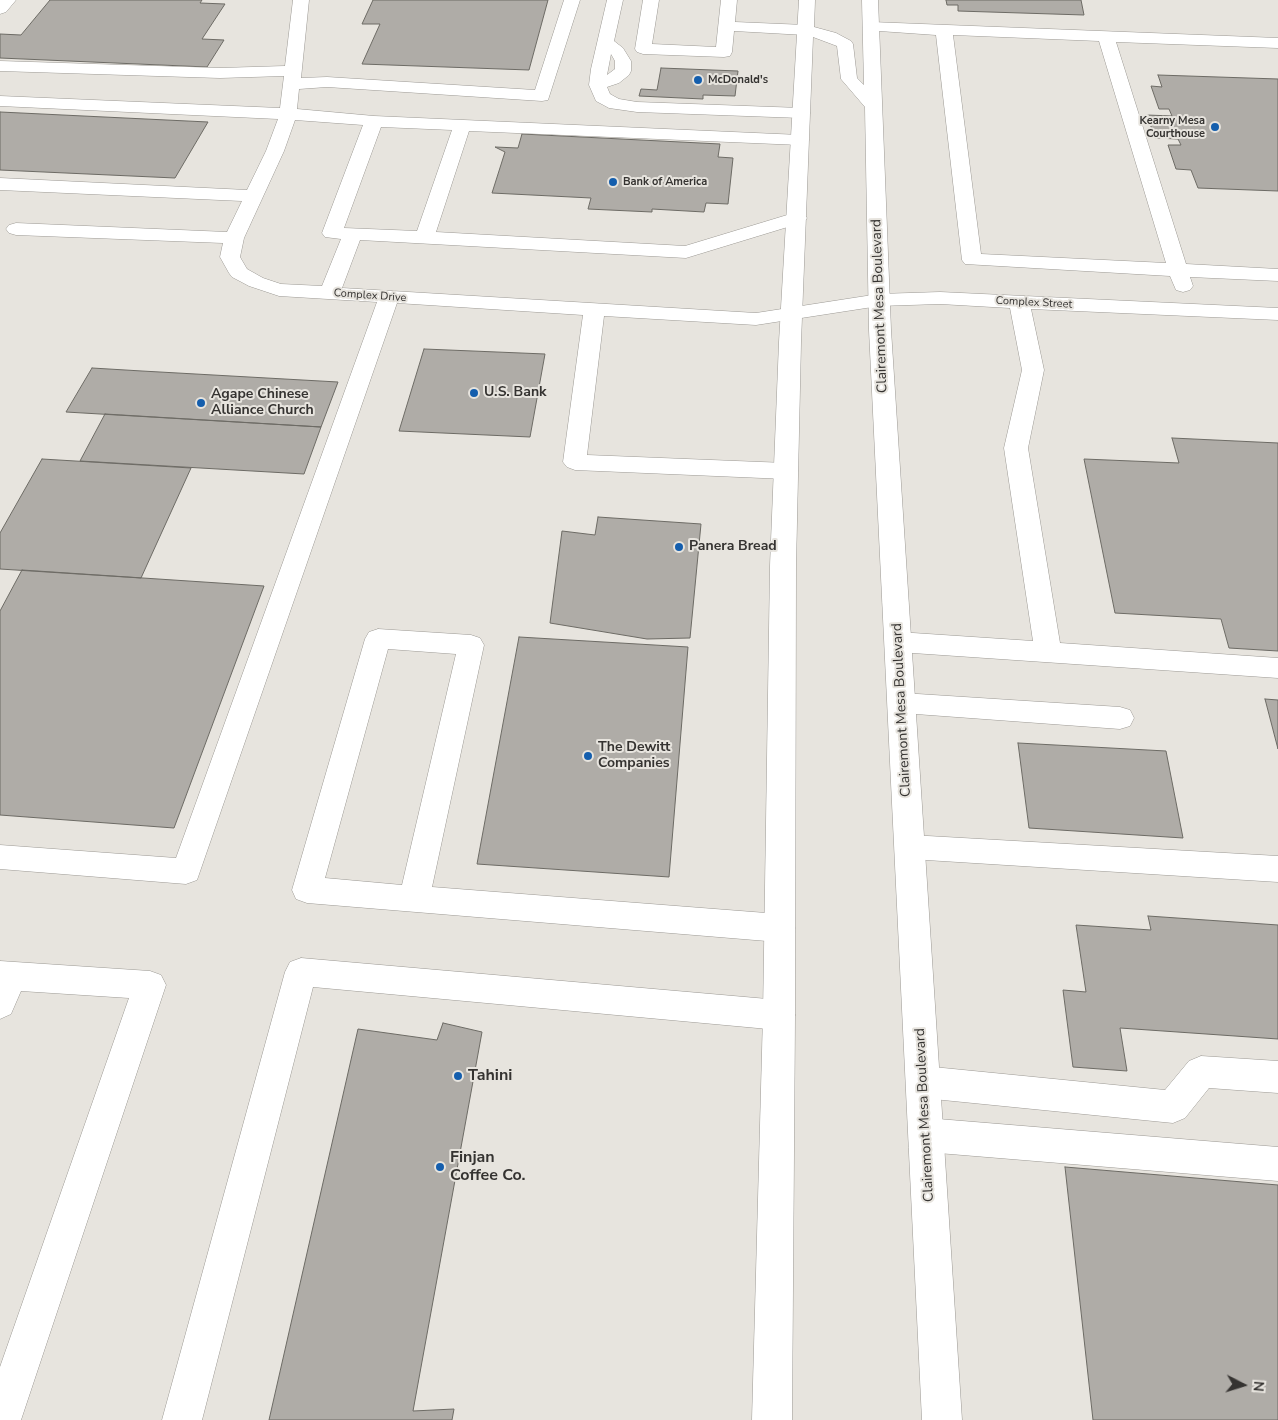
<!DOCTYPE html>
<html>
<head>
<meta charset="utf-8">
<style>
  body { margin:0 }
  #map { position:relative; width:1278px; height:1420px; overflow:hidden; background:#e7e4de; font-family:"Nunito Sans",sans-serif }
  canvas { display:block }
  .north { position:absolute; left:1218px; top:1360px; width:50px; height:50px; -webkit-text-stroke:4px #e7e4de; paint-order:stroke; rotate:95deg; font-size:14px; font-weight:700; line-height:20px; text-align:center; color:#353331 }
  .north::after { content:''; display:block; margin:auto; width:18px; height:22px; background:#353331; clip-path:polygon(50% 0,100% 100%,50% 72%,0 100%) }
</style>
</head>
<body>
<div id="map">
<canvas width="1278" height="1420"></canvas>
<div class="north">N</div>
</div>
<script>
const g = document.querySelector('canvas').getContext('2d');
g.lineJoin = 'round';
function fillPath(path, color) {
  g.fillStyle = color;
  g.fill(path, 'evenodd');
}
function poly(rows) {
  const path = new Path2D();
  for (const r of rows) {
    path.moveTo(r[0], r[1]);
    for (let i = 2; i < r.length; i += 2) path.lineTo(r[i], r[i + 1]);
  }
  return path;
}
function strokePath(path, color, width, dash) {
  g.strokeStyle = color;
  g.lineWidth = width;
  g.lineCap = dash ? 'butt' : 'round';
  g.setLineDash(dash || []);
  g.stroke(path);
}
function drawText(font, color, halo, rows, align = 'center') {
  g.font = font + ' "Nunito Sans",sans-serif';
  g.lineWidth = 4;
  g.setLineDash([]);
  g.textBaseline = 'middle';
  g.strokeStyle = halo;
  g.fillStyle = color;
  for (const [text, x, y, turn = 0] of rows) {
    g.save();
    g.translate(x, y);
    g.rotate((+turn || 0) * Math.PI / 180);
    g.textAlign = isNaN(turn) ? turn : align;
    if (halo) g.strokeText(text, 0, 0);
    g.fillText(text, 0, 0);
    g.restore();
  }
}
const building = poly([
  [50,0,202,0,200,3,225,4,202,39,224,40,207,67,0,58,0,34,21,35,50,0],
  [373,0,548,0,529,70,362,64,380,24,362,24,373,0],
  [946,0,1081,0,1084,15,958,11,958,5,947,5,946,0],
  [661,68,738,71,735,96,703,95,703,99,639,96,641,89,657,90,661,68],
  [1158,75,1278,79,1278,191,1198,188,1191,170,1176,169,1168,145,1181,145,1178,139,1155,138,1147,115,1172,116,1169,109,1159,109,1151,86,1162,87,1158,75],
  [0,112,208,122,175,178,0,170,0,112],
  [522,134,720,144,718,157,733,158,728,204,706,203,704,212,652,209,652,212,588,209,591,198,492,193,505,152,495,147,518,148,522,134],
  [424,349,545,354,530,437,399,431,424,349],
  [92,368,142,371,338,382,321,427,66,412,92,368],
  [105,414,321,427,304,474,80,461,105,414],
  [1172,438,1278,443,1278,651,1229,648,1221,619,1115,613,1084,459,1179,463,1172,438],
  [42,459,191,468,141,578,0,569,0,533,42,459],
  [598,517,701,524,690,638,647,639,550,623,562,531,595,535,598,517],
  [22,570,264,586,174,828,0,815,0,611,22,570],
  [519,637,688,647,669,877,477,864,519,637],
  [1265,699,1278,700,1278,749,1265,699],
  [1018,743,1166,751,1183,838,1029,828,1018,743],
  [1148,916,1278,925,1278,1039,1120,1028,1127,1071,1073,1067,1063,990,1086,992,1076,925,1151,930,1148,916],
  [443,1023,482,1032,413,1411,454,1409,452,1420,269,1420,358,1029,437,1040,443,1023],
  [1065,1167,1278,1185,1278,1420,1093,1420,1065,1167]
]);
const minor = poly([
  [0,0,16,0,6,12,0,14,0,0],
  [293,0,309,0,301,78,327,77,535,90,564,0,580,0,548,100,542,101,327,87,299,89,297,109,374,116,800,135,806,136,809,140,806,144,800,145,469,131,436,232,685,246,797,212,804,214,807,218,804,222,686,258,360,240,342,288,756,313,879,294,940,292,1278,308,1278,320,1031,309,1044,370,1028,448,1060,643,1278,658,1278,678,898,652,889,649,885,642,889,635,898,632,1033,641,1004,448,1022,370,1010,308,940,304,879,306,756,325,604,316,587,455,786,463,794,466,798,471,794,476,786,479,575,470,567,467,563,462,583,315,397,303,197,880,186,884,0,869,0,845,176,858,377,302,279,296,249,286,232,277,229,273,220,257,223,243,16,235,9,233,6,229,9,225,16,223,227,232,242,201,0,190,0,178,247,190,266,151,278,119,0,106,0,96,280,108,284,76,220,78,0,71,0,61,220,68,285,66,293,0],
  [295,120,363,125,322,233,325,237,341,239,322,286,281,284,263,278,247,269,240,257,244,238,284,151,295,120],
  [381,127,452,130,417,231,344,228,381,127],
  [607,0,623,0,614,41,623,48,631,61,631,71,629,75,619,83,607,87,610,94,619,99,637,102,801,108,807,109,810,113,807,117,801,118,637,112,609,108,596,101,589,85,591,69,607,0],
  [611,54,615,61,615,69,607,75,611,54],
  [643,0,659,0,652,44,716,47,721,0,737,0,735,22,805,25,813,30,805,35,734,31,732,52,730,56,724,57,643,54,637,52,635,49,643,0],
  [871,22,1278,38,1278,48,1116,42,1186,264,1278,269,1278,281,1190,277,1193,286,1190,290,1183,292,1176,290,1170,276,965,264,962,260,936,35,865,30,863,27,871,22],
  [953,35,1099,41,1166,263,981,254,953,35],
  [378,629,471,635,480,638,484,645,432,887,779,914,790,918,795,928,790,938,779,942,307,903,296,899,292,890,365,639,369,632,378,629],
  [388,649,456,654,402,885,325,878,388,649],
  [902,693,1120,707,1130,710,1134,718,1130,726,1120,729,902,713,892,710,888,703,892,696,902,693],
  [910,835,1278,856,1278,882,910,859,899,856,895,847,899,838,910,835],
  [301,958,779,1000,791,1005,795,1015,791,1025,779,1030,313,987,202,1420,162,1420,285,972,290,962,301,958],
  [0,961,150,971,161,975,166,985,21,1420,0,1420,0,1367,129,998,21,991,11,1014,0,1019,0,961],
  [1201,1056,1278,1061,1278,1093,1209,1088,1185,1118,1173,1123,923,1098,911,1093,906,1082,911,1071,923,1066,1165,1090,1189,1061,1201,1056],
  [926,1118,1278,1147,1278,1181,926,1152,914,1147,909,1135,914,1123,926,1118]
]);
const major = poly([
  [799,0,815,0,814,27,836,33,851,41,853,44,857,78,864,85,862,0,878,0,891,330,962,1420,922,1420,869,330,865,107,841,79,837,46,813,37,801,342,796,566,795,1015,792,1420,752,1420,763,1015,770,566,779,342,799,0]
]);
const markers = [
  [698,80,5,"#145ead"],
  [1215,127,5,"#145ead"],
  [613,182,5,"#145ead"],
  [474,393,5,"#145ead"],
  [201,403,5,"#145ead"],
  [679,547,5,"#145ead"],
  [588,756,5,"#145ead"],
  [458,1076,5,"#145ead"],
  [440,1167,5,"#145ead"]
];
const farPoinames = [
  ["McDonald's",708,80],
  ["Kearny Mesa",1205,121,"right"],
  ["Courthouse",1205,134,"right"],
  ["Bank of America",623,182]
];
const farStreetnames = [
  ["Complex Drive",370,296,4],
  ["Complex Street",1034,303,3]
];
const streetNames = [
  ["Clairemont Mesa Boulevard",880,306,-92],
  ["Clairemont Mesa Boulevard",902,710,-93],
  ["Clairemont Mesa Boulevard",925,1115,-93]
];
const poiNames = [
  ["U.S. Bank",484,393],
  ["Agape Chinese",211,395],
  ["Alliance Church",211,411],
  ["Panera Bread",689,547],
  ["The Dewitt",598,748],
  ["Companies",598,764]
];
const nearPoinames = [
  ["Tahini",468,1076],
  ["Finjan",450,1158],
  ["Coffee Co.",450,1176]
];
fillPath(building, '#afaca7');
strokePath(building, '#6d6b65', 1);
strokePath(minor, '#9c9994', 1);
strokePath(major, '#9c9994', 1);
fillPath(minor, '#fff');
fillPath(major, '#fff');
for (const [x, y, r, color] of markers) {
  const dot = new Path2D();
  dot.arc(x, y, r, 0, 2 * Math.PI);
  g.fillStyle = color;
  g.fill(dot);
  strokePath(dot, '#e7e4de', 2);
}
drawText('bold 11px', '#353331', '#e7e4de', farPoinames, 'left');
drawText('11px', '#353331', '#e7e4de', farStreetnames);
drawText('14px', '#353331', '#e7e4de', streetNames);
drawText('bold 14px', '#353331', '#e7e4de', poiNames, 'left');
drawText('bold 16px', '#353331', '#e7e4de', nearPoinames, 'left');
</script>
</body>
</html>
